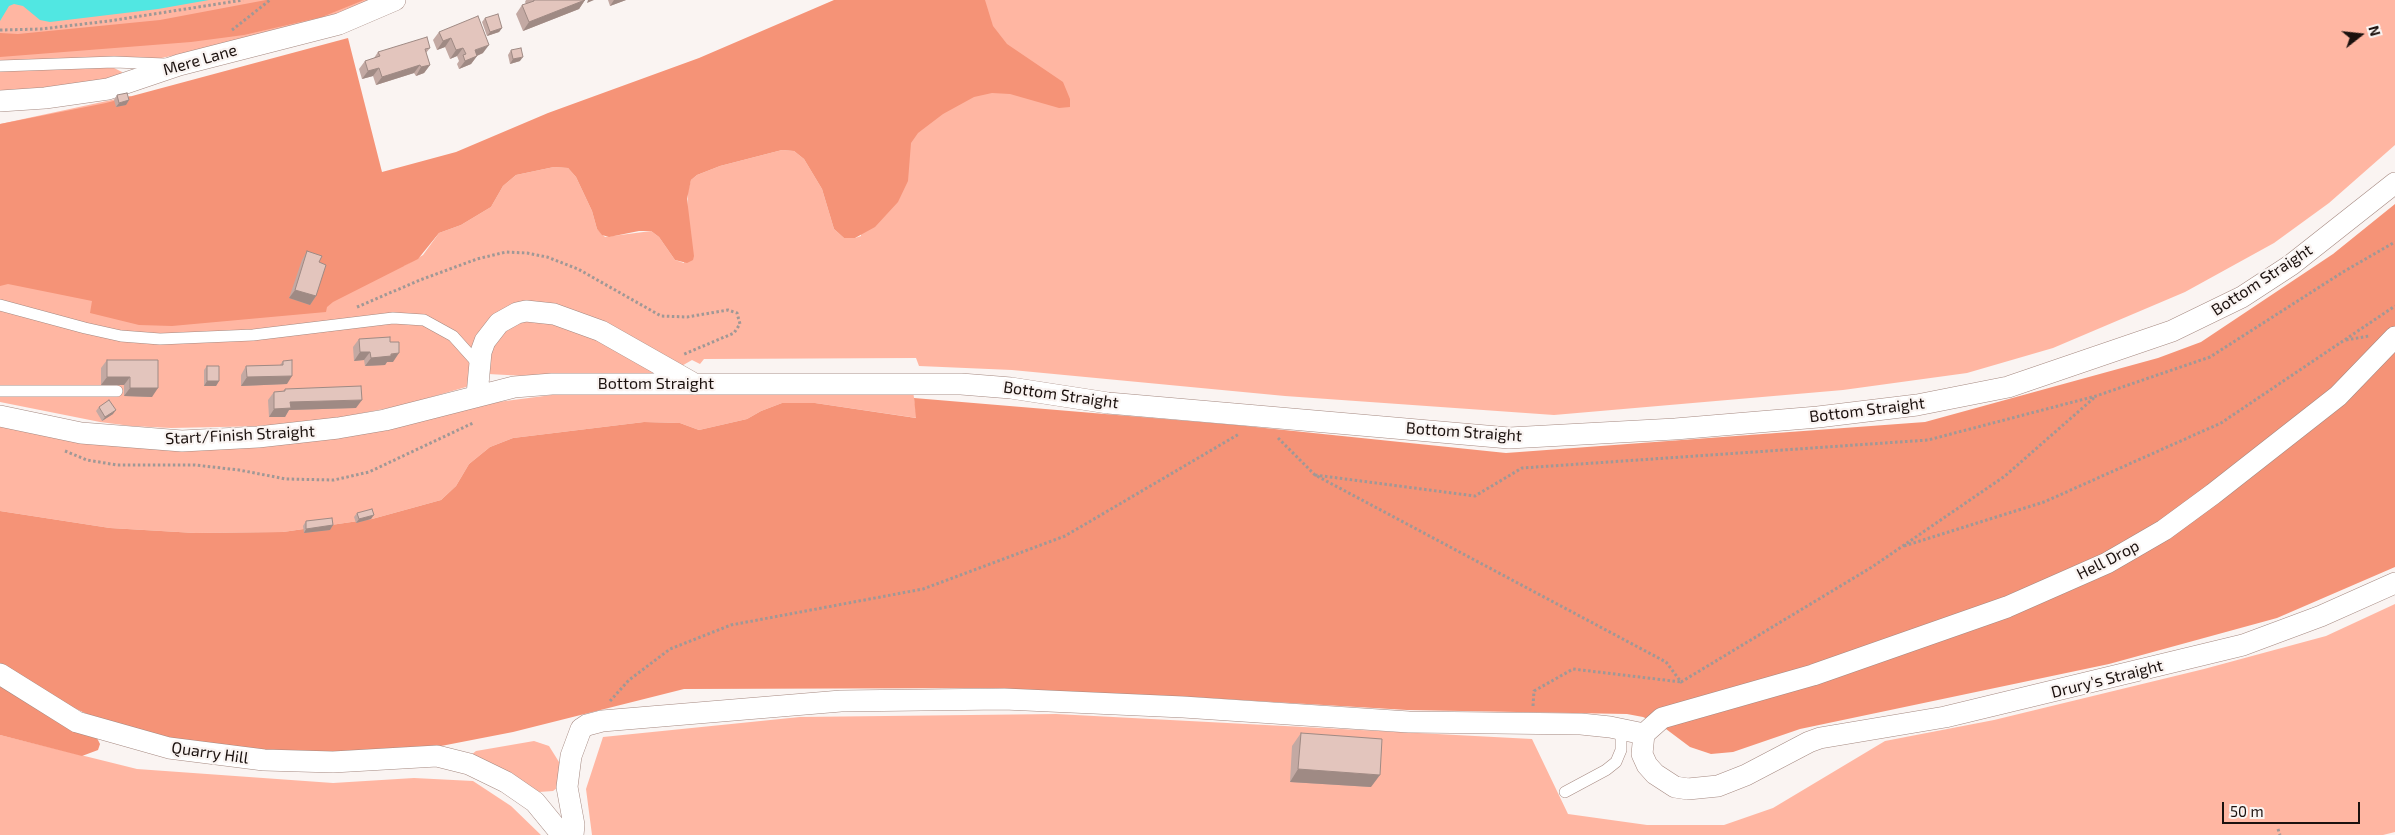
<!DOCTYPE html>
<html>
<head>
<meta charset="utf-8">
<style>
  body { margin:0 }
  #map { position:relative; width:2395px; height:835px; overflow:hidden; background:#faf4f2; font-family:"Exo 2",sans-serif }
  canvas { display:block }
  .north { position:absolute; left:2335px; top:10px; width:50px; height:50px; -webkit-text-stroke:4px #faf4f2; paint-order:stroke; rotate:74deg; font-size:14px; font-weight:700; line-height:20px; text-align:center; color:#1b110e }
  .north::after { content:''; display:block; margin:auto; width:18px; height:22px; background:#1b110e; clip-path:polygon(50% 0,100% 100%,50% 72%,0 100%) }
  .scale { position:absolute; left:2222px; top:802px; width:138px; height:22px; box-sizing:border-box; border:2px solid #1b110e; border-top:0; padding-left:6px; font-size:15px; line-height:18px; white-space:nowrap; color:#1b110e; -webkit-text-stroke:4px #faf4f2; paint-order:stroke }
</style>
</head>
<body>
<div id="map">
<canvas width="2395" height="835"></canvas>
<div class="north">N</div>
<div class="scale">50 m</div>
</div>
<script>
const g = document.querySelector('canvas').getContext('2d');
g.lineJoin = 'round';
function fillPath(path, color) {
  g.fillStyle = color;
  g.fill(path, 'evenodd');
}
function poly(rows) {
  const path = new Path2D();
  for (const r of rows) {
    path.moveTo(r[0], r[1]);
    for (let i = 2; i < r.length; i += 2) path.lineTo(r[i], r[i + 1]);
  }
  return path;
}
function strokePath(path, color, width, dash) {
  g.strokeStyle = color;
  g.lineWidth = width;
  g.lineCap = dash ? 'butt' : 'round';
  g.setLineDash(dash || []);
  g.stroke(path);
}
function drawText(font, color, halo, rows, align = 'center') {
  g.font = font + ' "Exo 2",sans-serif';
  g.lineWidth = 4.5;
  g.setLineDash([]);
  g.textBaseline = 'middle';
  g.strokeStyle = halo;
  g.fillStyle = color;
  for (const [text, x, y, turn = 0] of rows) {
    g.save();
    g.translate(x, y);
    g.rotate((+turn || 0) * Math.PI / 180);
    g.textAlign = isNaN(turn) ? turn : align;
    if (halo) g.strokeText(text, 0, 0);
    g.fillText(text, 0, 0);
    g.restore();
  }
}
const green = poly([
  [0,0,383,0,257,38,114,68,122,72,121,77,0,96],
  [839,0,2395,0,2395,145,2329,203,2274,243,2185,292,2053,348,1967,373,1843,390,1554,415,1285,396,1012,370,919,366,916,358,704,359,700,364,692,360,666,375,563,378,488,374,466,387,404,405,337,418,268,426,171,428,131,426,100,422,0,402,0,124,130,96,404,266,423,255,439,233,461,225,491,207,503,186,516,175,554,167,568,168,576,177,592,211,597,229,605,237,651,231,659,237,675,260,684,263,688,191,691,180,697,175,720,166,782,150,794,151,804,159,822,189,834,229,844,238,855,238,861,236],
  [913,391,917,418,815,403,782,403,761,411,747,419,699,430,680,423,644,422,513,438,490,447,469,464,456,486,441,500,372,519,283,532,195,533,110,528,0,511,0,425,142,448,575,392],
  [2395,604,2395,832,2383,835,592,835,586,789,603,737,800,717,1056,714,1532,739,1568,814,1647,825,1724,825,1773,808,1885,741,1994,720,2204,669,2326,636],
  [0,735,137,769,333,783,414,778,473,781,511,806,541,835,0,835],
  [534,741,549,746,559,762,561,770,557,788,553,791,539,792,471,755,476,751]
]);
const forest = poly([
  [266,0,364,0,322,17,244,35,191,42,0,57,0,33,18,34,160,20],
  [834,0,985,0,993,26,1007,44,1063,82,1070,99,1070,107,1059,108,1010,94,992,93,974,97,943,114,918,133,911,143,908,181,898,202,875,227,855,238,844,238,834,229,822,189,804,159,794,151,782,150,720,166,697,175,691,180,687,199,694,256,693,260,687,263,675,260,659,237,651,231,639,231,609,237,602,235,597,229,592,211,576,177,568,168,554,167,516,175,503,186,491,207,461,225,439,233,418,259,333,302,327,307,326,312,172,326,139,325,90,313,92,301,8,284,0,286,0,124,106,103,348,38,382,172,456,152,548,113,699,58],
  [2395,204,2395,567,2277,618,2109,664,1800,729,1733,752,1711,754,1690,747,1662,726,1643,717,1627,714,1407,710,1190,697,982,688,684,689,513,732,441,746,383,752,257,751,121,730,55,699,0,667,0,511,110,528,195,533,283,532,372,519,441,500,456,486,469,464,490,447,513,438,644,422,680,423,699,430,747,419,761,411,782,403,815,403,916,418,914,398,1236,425,1506,453,1925,422,2158,358,2201,342,2333,254],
  [0,685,97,738,100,744,98,750,82,756,0,735]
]);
const water = poly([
  [0,0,209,0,158,9,50,22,40,20,23,6,14,4,9,6,0,21]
]);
const path = poly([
  [0,30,41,29,109,21,243,0],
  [232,30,270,0],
  [357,307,420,280,477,259,506,252,527,253,547,257,578,269,661,316,687,317,728,310,737,313,740,324,734,333,682,355],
  [2346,340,2369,336],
  [1278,438,1315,475,1666,662,1681,682,1872,567,2005,476,2095,397],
  [65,451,87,460,117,465,195,465,239,470,286,479,334,480,369,472,473,423],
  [1315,475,1475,496,1522,468,1928,440,2096,396,2210,357,2343,272,2395,242],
  [1904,546,2044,502,2221,423,2395,306],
  [610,701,629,680,670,649,731,625,923,589,1065,536,1239,434],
  [1533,706,1534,691,1573,669,1681,682],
  [2278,829,2280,835]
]);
const lane = poly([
  [0,66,114,62,165,64],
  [0,305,85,328,121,336,160,339,253,335,393,318,424,320,453,336,479,365],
  [0,391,117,391],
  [1565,792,1606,770,1616,762,1621,750,1621,729]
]);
const street = poly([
  [0,101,45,98,108,89,179,65,339,24,395,0],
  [2395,337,2338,396,2213,494,2164,530,2107,563,2007,607,1813,675,1662,718,1644,734,1642,754,1647,765,1655,774,1675,787,1688,789,1718,786,1746,775,1809,742,1820,738,1945,717,2243,645,2321,616,2395,583],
  [477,395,481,352,485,341,499,323,517,313,526,311,554,314,601,331,691,382],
  [0,416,81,433,182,441,258,437,338,428,385,420,514,387,552,384,961,384,1011,388,1108,403,1509,438,1675,429,1818,417,1917,405,2008,387,2172,331,2242,297,2291,265,2395,183],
  [0,674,77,722,169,748,264,760,333,762,437,756,469,764,506,782,535,802,562,835],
  [573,835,574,825,567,787,571,756,581,729,587,725,602,721,841,701,1004,699,1183,707,1409,722,1581,724,1610,727,1644,734]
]);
const wall = poly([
  [526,0,585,0,579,9,523,31,516,14,522,5,526,4,525,2],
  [608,0,626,0,610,6],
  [485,18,502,28,499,32,487,36,482,22],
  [439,32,483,53,477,56,471,64,459,69,457,64,459,61,457,56,450,59,445,47,437,50,433,40],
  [430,48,426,53,430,65,424,73,416,76,414,73,376,85,373,76,362,79,359,69,365,61,374,58,378,52],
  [511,50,520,61,510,64,508,55],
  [117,95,129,100,126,105,116,107,114,100],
  [307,251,319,262,316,296,310,305,289,298,302,260],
  [359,339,393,362,387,362,385,365,365,366,364,360,354,361,353,347],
  [107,360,158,360,152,397,124,396,124,385,101,385,101,368],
  [283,361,287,384,241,386,241,375,246,366,280,365],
  [207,366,219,381,216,386,204,386,204,370],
  [285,389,356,408,289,410,285,417,269,417,268,400,274,392,283,391],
  [99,407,113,414,102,421,96,411],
  [357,513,371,519,356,523,354,517],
  [306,521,333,525,330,530,304,533,303,526],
  [1301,733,1371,787,1290,782,1292,746]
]);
const shadedWall = poly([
  [585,0,579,9,523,31,529,22],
  [588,0,594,0,587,3],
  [614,0,626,0,610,6],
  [502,28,499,32,487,36,490,32],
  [451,38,445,47,437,50,443,41],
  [489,45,483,53,469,59,475,50],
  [463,48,457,56,450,59,456,50],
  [477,56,471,64,459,69,465,61],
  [523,57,520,61,510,64,513,59],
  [420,65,414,73,376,85,382,77],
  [430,65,424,73,416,76,421,67],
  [379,68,373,76,362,79,368,71],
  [129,100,126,105,116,107,119,103],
  [295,290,316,296,310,305,289,298],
  [360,352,370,352,364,360,354,361],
  [399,353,393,362,387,362,385,365,365,366,371,358],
  [292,376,287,384,241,386,247,377],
  [107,377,130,377,124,385,101,385],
  [207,381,219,381,216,386,204,386],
  [130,388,158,388,152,397,124,396],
  [362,400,356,408,289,410,285,417,269,417,274,409,290,402],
  [116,410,113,414,102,421,105,417],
  [374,515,371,519,356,523,359,519],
  [333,525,330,530,304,533,306,529],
  [1298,769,1380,775,1371,787,1290,782]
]);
const building = poly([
  [534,0,585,0,529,22,522,5,534,1,534,0],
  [498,14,502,28,490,32,485,18,498,14],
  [478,16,489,45,475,50,477,56,465,61,463,55,466,54,463,48,456,50,451,38,443,41,439,32,478,16],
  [427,37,430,48,425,49,430,65,421,67,420,65,382,77,379,68,368,71,365,61,380,56,378,52,427,37],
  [521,48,523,57,513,59,511,50,521,48],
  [127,93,129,100,119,103,117,95,127,93],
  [307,251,322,256,319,262,326,265,316,296,295,290,307,251],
  [390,337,390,342,399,342,399,353,391,354,391,356,371,358,370,352,360,352,359,339,390,337],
  [107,360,158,360,158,388,130,388,130,377,107,377,107,360],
  [292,360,292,376,247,377,246,366,283,365,283,361,292,360],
  [207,366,219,366,219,381,207,381,207,366],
  [361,386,362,400,290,402,291,408,274,409,274,392,285,391,285,389,361,386],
  [109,400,116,410,105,417,99,407,109,400],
  [372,509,374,515,359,519,357,513,372,509],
  [332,518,333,525,306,529,306,521,332,518],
  [1301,733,1382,739,1380,775,1298,769,1301,733]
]);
const streetNames = [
  ["Mere Lane",200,60,-16],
  ["Bottom Straight",2262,280,-33],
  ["Bottom Straight",656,384],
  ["Bottom Straight",1061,395,8],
  ["Bottom Straight",1867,410,-7],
  ["Bottom Straight",1464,432,4],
  ["Start/Finish Straight",240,435,-3],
  ["Hell Drop",2108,560,-27],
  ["Drury's Straight",2107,679,-14],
  ["Quarry Hill",210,753,8]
];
fillPath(green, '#ffb6a2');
fillPath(forest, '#f59377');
fillPath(water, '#51e7e2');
strokePath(lane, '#a58981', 12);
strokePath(street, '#a58981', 22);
strokePath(path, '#a09896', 3, [2.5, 2.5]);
strokePath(lane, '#fff', 11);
strokePath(street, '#fff', 21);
fillPath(wall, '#c3a9a3');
fillPath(shadedWall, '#9f8a84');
fillPath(building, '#e3c5bd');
strokePath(building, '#9f8a84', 1);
drawText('16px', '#1b110e', '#faf4f2', streetNames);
</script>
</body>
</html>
